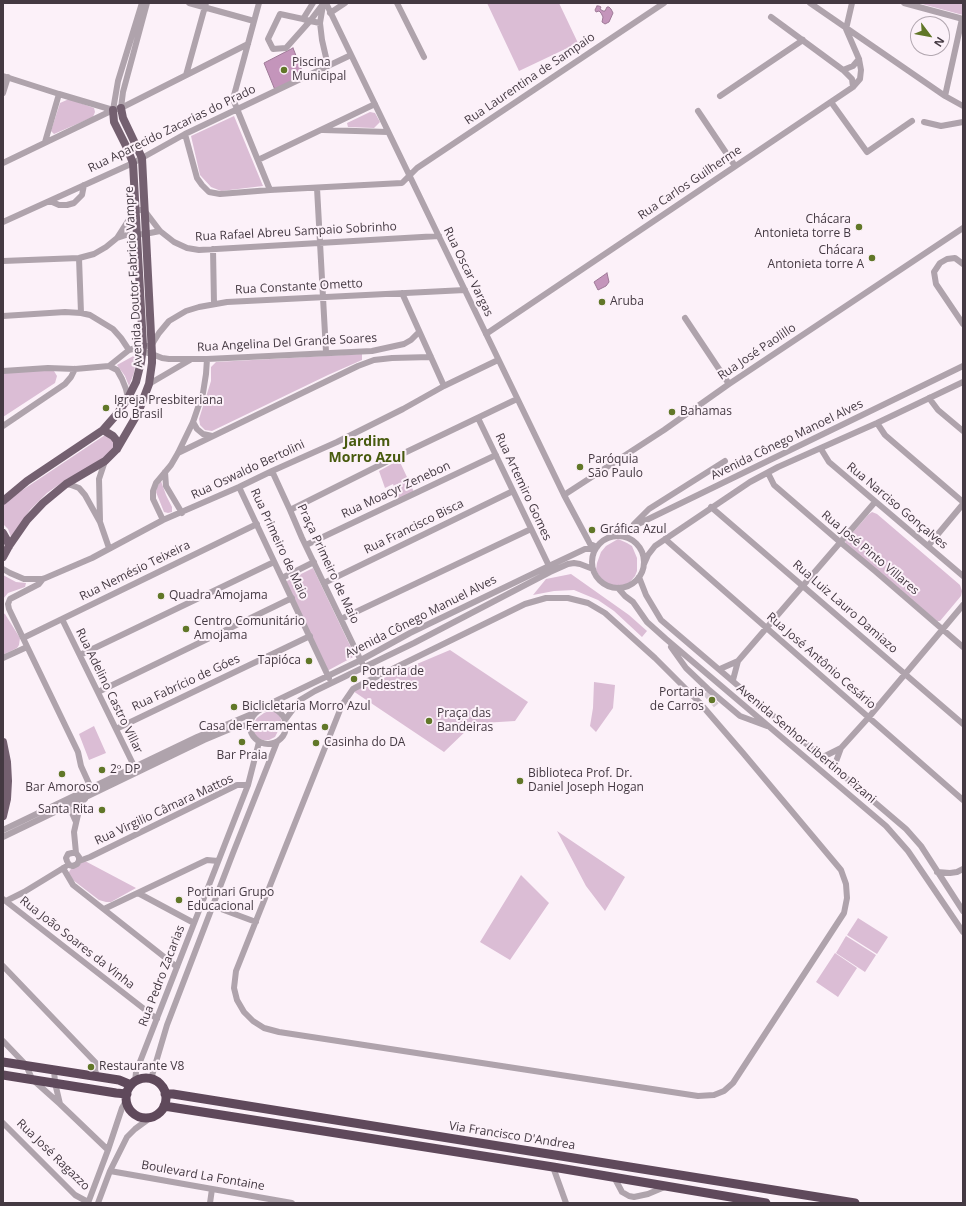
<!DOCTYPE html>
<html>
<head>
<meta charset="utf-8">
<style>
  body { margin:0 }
  #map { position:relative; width:966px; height:1206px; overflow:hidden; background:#fcf1f9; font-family:"Open Sans",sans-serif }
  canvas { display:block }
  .frame { position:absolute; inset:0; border:4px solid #443942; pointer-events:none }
  .north { position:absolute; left:910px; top:16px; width:40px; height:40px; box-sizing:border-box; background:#fcf1f9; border:1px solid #b2a7b0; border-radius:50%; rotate:122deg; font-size:11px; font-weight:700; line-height:16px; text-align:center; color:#443942 }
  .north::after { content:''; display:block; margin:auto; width:14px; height:18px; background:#617728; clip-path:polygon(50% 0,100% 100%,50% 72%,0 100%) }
</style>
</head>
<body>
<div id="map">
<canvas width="966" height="1206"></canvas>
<div class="frame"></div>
<div class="north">N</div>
</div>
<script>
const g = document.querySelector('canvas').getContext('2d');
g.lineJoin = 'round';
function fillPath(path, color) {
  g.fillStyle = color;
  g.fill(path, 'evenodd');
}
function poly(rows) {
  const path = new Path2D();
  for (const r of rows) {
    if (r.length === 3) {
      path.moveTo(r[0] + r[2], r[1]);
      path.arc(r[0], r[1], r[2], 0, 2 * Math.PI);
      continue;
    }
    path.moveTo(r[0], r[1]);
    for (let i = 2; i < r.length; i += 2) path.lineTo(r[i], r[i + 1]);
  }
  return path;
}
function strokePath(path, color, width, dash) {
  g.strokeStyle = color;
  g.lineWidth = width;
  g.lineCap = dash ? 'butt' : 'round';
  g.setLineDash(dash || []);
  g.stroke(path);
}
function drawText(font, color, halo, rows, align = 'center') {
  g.font = font + ' "Open Sans",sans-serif';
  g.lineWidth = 4;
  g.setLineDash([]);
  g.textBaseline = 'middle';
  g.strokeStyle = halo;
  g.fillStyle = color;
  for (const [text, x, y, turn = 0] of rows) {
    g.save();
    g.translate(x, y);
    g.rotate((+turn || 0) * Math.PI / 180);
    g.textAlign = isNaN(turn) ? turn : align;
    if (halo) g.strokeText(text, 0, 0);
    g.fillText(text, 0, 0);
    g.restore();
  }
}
const green = poly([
  [487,3,559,3,578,43,519,71],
  [920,3,963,3,963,15,922,4],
  [69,99,94,108,95,112,93,117,54,134,51,131,60,103],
  [370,112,375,113,380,122,374,128,348,127,347,123],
  [234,116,263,186,221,191,211,187,200,175,191,136],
  [137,354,134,373,129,386,125,376,117,365],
  [362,354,362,360,328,375,212,431,205,430,200,425,199,419,211,381,211,367,216,362],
  [48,369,54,371,57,376,55,383,3,417,3,373],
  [105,435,113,437,114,447,108,454,91,466,67,479,47,493,30,510,11,537,8,529,3,524,3,505,18,493],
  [399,460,414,492,399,499,393,484,385,488,379,471],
  [161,481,166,495,172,507,172,512,168,513,164,512,156,492,157,487],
  [872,512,877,514,960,585,962,591,961,596,940,621,937,621,846,544,845,541,847,539,868,515],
  [618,539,627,543,632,546,637,558,637,571,635,576,630,582,623,586,617,587,610,585,604,582,599,576,596,570,597,563,601,552,606,546],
  [313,568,355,656,327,671,285,582],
  [571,574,629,615,647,631,642,637,614,611,598,600,574,590,554,591,533,595,546,579],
  [3,575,16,582,26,583,25,587,8,593,3,599],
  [3,613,5,614,20,638,19,645,17,648,3,655],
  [450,650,528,702,515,721,483,723,470,727,444,752,353,691],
  [594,682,615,685,613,708,596,732,590,726,593,708],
  [269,711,276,712,280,716,282,723,275,737,269,740,263,740,258,739,254,733,253,724,257,718,264,713],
  [94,726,106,753,89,760,79,734],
  [557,831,625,877,605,911,586,886],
  [85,861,136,888,111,902,106,902,99,900,69,877,69,872,72,867],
  [521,875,549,903,510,960,480,942],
  [858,918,888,937,877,954,847,935],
  [846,936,876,955,865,972,836,953],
  [835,953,857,968,838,997,816,982]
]);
const water = poly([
  [597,6,599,6,601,7,600,9,603,11,605,11,607,7,609,7,611,9,613,13,609,22,605,24,602,22,603,17,601,13,599,11,596,12,595,10,597,6],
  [293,48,304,76,275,90,264,63,293,48],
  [607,273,609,282,606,286,598,290,594,282,607,273]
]);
const minorTunnel = poly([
  [705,697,710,693],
  [712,705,718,700]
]);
const minor = poly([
  [189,3,254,21],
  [259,3,233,99,270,190],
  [326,3,564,495,588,540,590,544,597,547],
  [397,3,424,57],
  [810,3,945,96,963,106],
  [904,3,963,19],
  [323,5,320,23,322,40,328,66],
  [330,13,345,3],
  [771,17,843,70,852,79,853,87],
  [303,19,313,3],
  [320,23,310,21,303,19,280,14,268,39,273,49,286,48,310,21,323,4],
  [843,70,853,66,859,59],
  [186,75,206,3],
  [3,76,59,94,113,110,118,81,142,3],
  [3,93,8,77],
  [720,96,803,40],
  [945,96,962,19],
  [831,102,867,152,912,121],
  [121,108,123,92,147,3],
  [698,111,735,166],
  [924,122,941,126,963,122],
  [323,130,388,132],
  [185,134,197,178,202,185,209,192,220,194,270,190,402,183,417,168,664,3],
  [45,142,59,94],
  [258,160,375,104],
  [3,163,113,110,121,108,248,44],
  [317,188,326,352],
  [50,201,59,205,67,205,74,203,82,195,84,185],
  [3,222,133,163,185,134,351,55],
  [117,238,126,235,145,234,160,231],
  [213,249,214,304],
  [79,258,81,313],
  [3,261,79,258,94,254,106,247,117,238,135,210,144,210,160,231,174,242,187,248,199,250,439,236],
  [963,264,955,258,947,259,940,263,934,272,936,284,963,324],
  [402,293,444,386],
  [3,316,65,312,81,313,90,315,113,329,121,338,129,350],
  [685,318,729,384],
  [486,334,853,87,860,79,861,70,859,59,846,29,852,3],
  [138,350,152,354,162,358,169,359,207,359,372,351,404,344,411,340,419,332],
  [109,366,117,370,122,379,126,389,128,398],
  [3,371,48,368,75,369,109,366,129,350,143,346,151,346,159,333,169,321,186,311,199,307,227,302,465,290],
  [149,384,190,360],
  [929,398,938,410,963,431],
  [478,418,549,566],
  [193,422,197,429,203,434,212,436],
  [877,423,885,435,963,502],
  [3,426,65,384,71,377,75,369],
  [821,449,829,462,963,576],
  [178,453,358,366,374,360,392,358,431,357],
  [272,471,290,510,302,538,362,663],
  [165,472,166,486,182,513],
  [768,473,774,485,840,542,875,571,963,647],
  [66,484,71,485,79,488,85,495,100,522,109,548],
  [239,487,329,678],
  [564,495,664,430,729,384,963,228],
  [711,507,963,724],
  [290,510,400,455,517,399],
  [100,520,99,479,105,461],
  [163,520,153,499,153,491,156,483,171,465,178,453,193,422,203,393,206,374,207,359],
  [634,524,649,509,725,461],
  [622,536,630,528,963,366],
  [618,562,26],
  [665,539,963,800],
  [306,545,496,455],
  [928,546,963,504],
  [644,564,648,555,655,546,750,482,778,467,877,423,963,382],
  [3,569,10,573,24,579,43,579,92,558,163,520,239,487,272,471,337,442,403,409,444,386,498,360],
  [639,577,646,595,661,620,906,829,921,846,963,911],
  [282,578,314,562],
  [43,579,39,584,10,599,8,604,9,609,78,752,81,766,91,788],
  [324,583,513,491],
  [618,588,625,596,633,602,647,622,666,639,886,826,908,851,963,932],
  [546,598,568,598,588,603,605,613,655,658,699,702,743,753,841,870,846,884,847,898,844,913,733,1083,724,1091,714,1095,698,1096,279,1032,264,1028,253,1021,244,1012,237,1000,234,988,236,971,342,705,353,689,368,681,525,604,546,598],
  [62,619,136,770],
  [341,619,531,529],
  [23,638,257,524],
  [671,647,686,668,708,689,740,716,767,726],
  [80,655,274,562],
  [3,658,27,647],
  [720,669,738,661],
  [733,680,738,661,875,502],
  [98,692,292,598],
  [268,726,18],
  [259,709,361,660,410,633,549,566,585,549,595,549],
  [285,720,300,700,315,691,414,643,550,572,568,564,574,563,580,564,593,569],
  [116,729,310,636],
  [823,757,841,748,869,717,963,605],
  [834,767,841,748],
  [63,808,69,810,72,813,76,822],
  [3,830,197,737,254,713],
  [3,837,204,740,235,727,249,725],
  [76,853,74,832,79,810,81,803,85,799],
  [79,861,79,857,76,853,72,853,68,854,66,858,67,861,69,865,73,866,77,864,79,861,90,857,237,785,248,785],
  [63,868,73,885,177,967],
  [937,872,950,873,957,872,963,869],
  [138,893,194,923],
  [3,899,157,1019],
  [6,901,24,892,65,867],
  [213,906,256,922],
  [104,909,207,860,218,861],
  [3,966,96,1063,97,1069,94,1076],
  [3,1041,26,1065,32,1079,60,1104,108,1150],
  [54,1069,55,1083,60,1104],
  [151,1079,167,1025,233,853,277,742],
  [135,1082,136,1072,248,785,259,742],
  [3,1123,75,1195,88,1202],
  [553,1167,566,1203],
  [110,1171,292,1203],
  [614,1177,622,1192,629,1196,634,1197,648,1194,667,1186],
  [88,1203,108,1150,122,1108,126,1101],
  [98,1203,110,1171,127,1137,135,1129,150,1118],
  [210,1203,212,1189]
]);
const major = poly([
  [103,430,113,436,117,441,117,449],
  [3,501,27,481,103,430,117,414,128,398,136,382,141,362,143,346,133,163,127,148,114,122,113,110],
  [3,533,7,540,9,546],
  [3,557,9,546,27,520,43,503,66,484,105,461,117,449,138,413,149,384,152,363,152,354,142,158,123,118,121,108],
  [3,742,7,762,8,781,7,799,3,816]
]);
const highway = poly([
  [3,1062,119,1080,131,1085],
  [3,1075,116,1093,127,1094],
  [146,1098,20],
  [165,1094,173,1094,855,1203],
  [164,1106,553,1167,766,1203]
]);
const markers = [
  [284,70,4,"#617728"],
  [859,227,4,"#617728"],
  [872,258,4,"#617728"],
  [602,302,4,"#617728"],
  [106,408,4,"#617728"],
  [672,412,4,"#617728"],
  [580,467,4,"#617728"],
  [592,530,4,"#617728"],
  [161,596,4,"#617728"],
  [186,629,4,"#617728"],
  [309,661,4,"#617728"],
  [354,679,4,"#617728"],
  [712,700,4,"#617728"],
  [234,707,4,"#617728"],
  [429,721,4,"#617728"],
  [325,727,4,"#617728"],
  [242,742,4,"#617728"],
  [316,743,4,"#617728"],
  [102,770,4,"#617728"],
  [62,774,4,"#617728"],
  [520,781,4,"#617728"],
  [102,810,4,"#617728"],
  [179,900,4,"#617728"],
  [91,1067,4,"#617728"]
];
const poiNames = [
  ["Piscina",292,63],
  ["Municipal",292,77],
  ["Chácara",851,220,"right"],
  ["Antonieta torre B",851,234,"right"],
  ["Chácara",864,251,"right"],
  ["Antonieta torre A",864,265,"right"],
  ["Aruba",610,302],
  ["Igreja Presbiteriana",114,401],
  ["do Brasil",114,415],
  ["Bahamas",680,412],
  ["Paróquia",588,460],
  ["São Paulo",588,474],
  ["Gráfica Azul",600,530],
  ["Quadra Amojama",169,596],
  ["Centro Comunitário",194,622],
  ["Amojama",194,636],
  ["Tapióca",301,661,"right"],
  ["Portaria de",362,672],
  ["Pedestres",362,686],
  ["Portaria",704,693,"right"],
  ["de Carros",704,707,"right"],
  ["Biclicletaria Morro Azul",242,707],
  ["Praça das",437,714],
  ["Bandeiras",437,728],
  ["Casa de Ferramentas",317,727,"right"],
  ["Casinha do DA",324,743],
  ["Bar Praia",242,756,"center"],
  ["2º DP",110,770],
  ["Biblioteca Prof. Dr.",528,774],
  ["Daniel Joseph Hogan",528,788],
  ["Bar Amoroso",62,788,"center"],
  ["Santa Rita",94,810,"right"],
  ["Portinari Grupo",187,893],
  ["Educacional",187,907],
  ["Restaurante V8",99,1067]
];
const streetNames = [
  ["Rua Laurentina de Sampaio",530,79,-34],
  ["Rua Aparecido Zacarias do Prado",172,129,-26],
  ["Rua Carlos Guilherme",690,183,-34],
  ["Rua Rafael Abreu Sampaio Sobrinho",296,232,-3],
  ["Rua Oscar Vargas",468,272,64],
  ["Avenida Doutor Fabricio Vampre",134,277,-93],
  ["Rua Constante Ometto",299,287,-3],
  ["Rua Angelina Del Grande Soares",287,343,-3],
  ["Rua José Paolillo",757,352,-34],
  ["Avenida Cônego Manoel Alves",787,440,-26],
  ["Rua Oswaldo Bertolini",248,470,-25],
  ["Rua Artemiro Gomes",523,487,65],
  ["Rua Moacyr Zenebon",396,490,-25],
  ["Rua Narciso Gonçalves",897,506,40],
  ["Rua Francisco Bisca",414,527,-26],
  ["Rua Primeiro de Maio",279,544,65],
  ["Rua José Pinto Villares",870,553,40],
  ["Praça Primeiro de Maio",328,564,65],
  ["Rua Nemésio Teixeira",135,571,-26],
  ["Rua Luiz Lauro Damiazo",845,607,41],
  ["Avenida Cônego Manuel Alves",421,617,-27],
  ["Rua José Antônio Cesário",821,661,41],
  ["Rua Fabrício de Góes",186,683,-25],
  ["Rua Adelino Castro Villar",109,691,64],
  ["Avenida Senhor Libertino Pizani",806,744,40],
  ["Rua Virgilio Câmara Mattos",164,810,-25],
  ["Rua João Soares da Vinha",77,943,38],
  ["Rua Pedro Zacarias",162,976,-69],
  ["Via Francisco D'Andrea",512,1136,9],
  ["Rua José Ragazzo",53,1155,44],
  ["Boulevard La Fontaine",203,1176,10]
];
const quarterNames = [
  ["Jardim",367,442],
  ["Morro Azul",367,458]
];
fillPath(green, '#dbbdd5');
fillPath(water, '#c495bb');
strokePath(water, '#9e7997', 1);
strokePath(minorTunnel, '#d7ccd4', 6, [6, 3]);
strokePath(minor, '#afa3ac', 6);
strokePath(major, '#746070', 8);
strokePath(highway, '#5f495b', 9);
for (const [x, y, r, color] of markers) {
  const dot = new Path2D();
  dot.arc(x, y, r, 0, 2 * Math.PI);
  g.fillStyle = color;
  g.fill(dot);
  strokePath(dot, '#fcf1f9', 1.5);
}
drawText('12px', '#443942', '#fcf1f9', poiNames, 'left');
drawText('12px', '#443942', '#fcf1f9', streetNames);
drawText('bold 14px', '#485b0f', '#fcf1f9', quarterNames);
</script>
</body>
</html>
